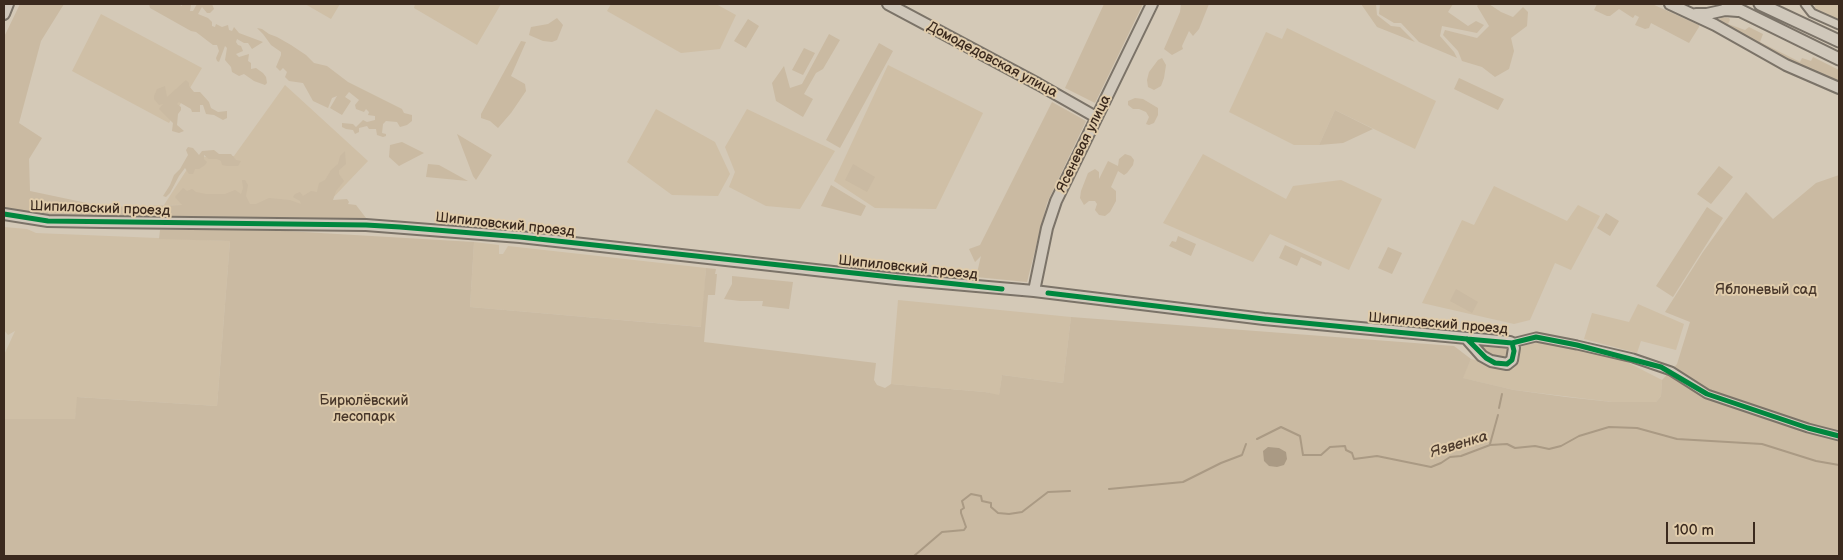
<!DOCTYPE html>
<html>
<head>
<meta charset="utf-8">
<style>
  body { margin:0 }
  #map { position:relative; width:1843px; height:560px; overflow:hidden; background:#d4c9b7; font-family:"Balsamiq Sans",sans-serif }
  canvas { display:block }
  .frame { position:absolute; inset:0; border:5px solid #3b2a1e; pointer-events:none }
  .scale { position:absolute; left:1666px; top:522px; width:89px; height:22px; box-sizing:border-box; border:2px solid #3b2a1e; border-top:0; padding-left:6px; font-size:15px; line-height:18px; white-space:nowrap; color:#3b2a1e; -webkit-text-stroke:4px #e0ccab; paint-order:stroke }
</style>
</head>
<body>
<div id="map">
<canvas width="1843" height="560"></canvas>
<div class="frame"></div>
<div class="scale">100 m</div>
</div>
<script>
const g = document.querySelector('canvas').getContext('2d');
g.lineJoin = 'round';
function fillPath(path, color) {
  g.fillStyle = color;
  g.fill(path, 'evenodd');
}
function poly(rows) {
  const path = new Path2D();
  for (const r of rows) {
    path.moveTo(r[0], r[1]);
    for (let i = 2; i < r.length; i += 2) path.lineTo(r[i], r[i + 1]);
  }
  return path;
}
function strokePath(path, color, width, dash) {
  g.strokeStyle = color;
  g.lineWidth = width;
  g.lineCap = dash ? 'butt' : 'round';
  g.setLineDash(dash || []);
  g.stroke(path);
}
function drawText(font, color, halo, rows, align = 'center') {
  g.font = font + ' "Balsamiq Sans",sans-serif';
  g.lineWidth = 4;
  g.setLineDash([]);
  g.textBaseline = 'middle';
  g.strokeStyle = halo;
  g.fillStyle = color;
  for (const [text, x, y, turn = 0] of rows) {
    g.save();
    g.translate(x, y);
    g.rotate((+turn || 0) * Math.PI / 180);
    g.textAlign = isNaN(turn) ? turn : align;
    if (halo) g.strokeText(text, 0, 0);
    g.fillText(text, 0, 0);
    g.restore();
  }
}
const built = poly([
  [305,4,340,4,331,19],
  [415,4,501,4,477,45,414,8],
  [611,4,716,4,736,15,720,49,681,53,607,11],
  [1816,4,1839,4,1839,20,1814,9],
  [101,14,202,68,169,123,72,71],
  [1287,28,1436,101,1415,149,1335,110,1319,145,1294,145,1229,112,1266,32,1282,39],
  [888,65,983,113,936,209,875,208,834,181],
  [285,85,368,161,327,204,164,205,195,157,234,156],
  [656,109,715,142,730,174,718,196,672,195,627,162],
  [747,109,835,151,800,209,766,206,729,187,735,172,725,147],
  [1203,154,1286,199,1293,186,1341,180,1382,199,1349,270,1270,234,1253,262,1163,223],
  [1494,186,1567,221,1578,205,1600,216,1571,270,1555,263,1530,320,1514,324,1422,303,1462,220,1474,225],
  [4,227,27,229,36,233,230,241,217,406,78,397,75,419,4,419,4,355,15,331,8,335,4,330],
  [474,242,499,245,499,254,503,254,508,246,706,268,702,327,470,307],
  [898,300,1071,317,1063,383,1002,375,999,396,985,392,891,384],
  [1638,304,1684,324,1676,350,1641,341,1637,353,1584,339,1592,313,1629,322],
  [1538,341,1586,349,1619,358,1662,380,1661,396,1656,402,1612,402,1514,390,1462,378,1471,359,1513,369,1520,347]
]);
const green = poly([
  [20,4,64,4,41,41,19,123,42,138,29,159,30,191,106,207,182,205,175,197,183,188,187,191,192,189,196,192,206,194,225,194,235,190,241,194,243,188,242,180,245,180,248,185,246,196,250,204,256,204,269,198,290,200,301,204,300,201,293,197,295,194,300,192,303,196,311,191,317,192,319,183,325,180,331,170,338,164,340,156,345,151,346,164,339,170,339,174,344,181,336,191,333,200,347,199,349,202,348,204,356,205,366,218,147,218,47,215,4,208,4,37],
  [149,4,180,4,181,6,184,4,191,4,190,11,193,11,197,4,212,4,214,9,210,13,207,13,202,7,198,14,208,18,212,22,212,26,215,27,216,24,222,27,228,25,229,30,232,31,234,27,239,33,263,42,252,49,248,43,244,43,237,39,236,42,238,45,241,46,243,51,236,54,239,57,249,54,248,61,251,63,251,69,256,68,263,73,266,77,267,83,265,85,254,81,244,74,239,76,232,72,231,67,225,60,227,48,225,46,219,62,217,61,216,58,219,51,217,45,213,45,196,32,191,31,150,8],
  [1104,4,1143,4,1095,103,1065,88],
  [1181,4,1209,4,1199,29,1193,36,1189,31,1182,46,1183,49,1172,55,1164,49,1180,12],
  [1361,4,1376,4,1377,15,1391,26,1400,27,1415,42,1377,27],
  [1380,4,1453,4,1448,12,1468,26,1476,21,1484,25,1477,33,1442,26,1440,36,1454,52,1457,58,1419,42,1401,23,1394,23,1379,14],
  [1479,4,1489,4,1501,12,1513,17,1523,7,1528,12,1527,26,1511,38,1514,51,1509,69,1495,77,1482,67,1462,61,1458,51,1443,35,1445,30,1477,38,1489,26,1477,6],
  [1597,4,1652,4,1699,25,1699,27,1689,43,1651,23,1649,28,1645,29,1635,25,1639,17,1635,15,1633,18,1619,9,1610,16,1607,16,1594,10],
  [1721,17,1729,18,1730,20,1728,24,1745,30,1749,27,1763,34,1760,42,1800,62,1802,58,1811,61,1813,57,1839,70,1839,83,1795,64,1719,22],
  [557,18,563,25,557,40,552,42,543,41,529,35,531,27,548,24],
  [748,19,759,26,746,48,734,41],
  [257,28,262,29,269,34,277,37,291,45,306,55,314,63,327,66,348,82,402,109,404,113,412,115,412,121,407,125,400,127,397,122,386,121,383,124,382,133,386,134,386,136,383,137,377,135,376,129,369,129,367,126,359,128,359,132,355,134,353,130,346,129,342,127,342,123,353,124,356,127,363,120,367,122,375,120,375,116,368,115,369,112,366,109,364,112,356,109,355,105,359,100,349,92,345,97,351,101,342,115,330,108,337,96,332,98,328,108,313,101,303,83,289,81,285,77,287,72,283,68,280,71,276,67,281,55,281,52,271,45,263,34],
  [829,34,840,40,823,69,816,73,804,94,813,99,803,117,776,101,772,83,784,66,790,88,802,84],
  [521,41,526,42,511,76,525,84,526,91,511,113,498,128,490,121,481,118,481,114],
  [879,43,893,51,840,148,826,140],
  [804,48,815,53,803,75,792,70],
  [1162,58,1166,65,1164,78,1161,86,1154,90,1148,87,1147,80,1149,72,1158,60],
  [1459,78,1504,99,1498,110,1454,89],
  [186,80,189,83,189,86,194,92,200,92,209,102,211,108,218,112,227,111,227,118,223,120,214,115,206,114,203,105,200,105,200,112,192,112,191,109,179,102,177,104,181,107,181,110,178,114,177,125,184,131,179,133,172,131,173,123,159,109,163,104,159,105,154,99,154,96,157,89,165,86,167,97],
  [1135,98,1143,99,1158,108,1158,115,1154,123,1149,125,1146,124,1149,117,1146,112,1139,109,1133,109,1128,105,1128,101],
  [1052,102,1086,121,1047,203,1027,282,976,277,981,256,975,262,969,249,980,245],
  [1335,110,1373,129,1343,143,1319,145],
  [457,134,492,155,476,180,473,176],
  [402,142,424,153,399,166,389,157,390,145],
  [188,147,193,148,199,155,202,151,214,150,219,154,231,154,236,160,241,161,238,166,227,166,222,165,221,161,217,159,209,159,204,155,204,159,207,162,205,165,199,169,195,169,193,174,189,174,185,168,179,176,170,193,166,197,163,196,170,185,174,175,180,169,188,155,186,150],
  [1125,154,1131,156,1134,160,1133,165,1127,173,1124,175,1118,171,1111,187,1116,191,1116,201,1110,212,1105,216,1099,215,1095,210,1097,204,1095,201,1089,201,1084,205,1080,198,1081,191,1088,173,1095,169,1099,172,1099,179,1108,161,1118,166,1119,159],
  [428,164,439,165,468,181,426,177],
  [853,164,875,177,867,192,845,180],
  [1719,166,1733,177,1711,204,1697,194],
  [1839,175,1839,556,4,556,4,419,75,419,77,397,217,406,230,241,159,239,160,230,269,230,474,242,470,307,701,327,706,268,716,269,715,274,717,274,715,295,708,295,704,342,876,363,874,380,877,385,885,388,891,384,985,392,999,395,1002,375,1063,383,1071,317,1454,346,1471,359,1463,378,1514,390,1566,397,1612,402,1656,402,1661,396,1662,380,1677,364,1690,322,1665,312,1703,252,1746,192,1773,219,1816,183],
  [831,185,866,206,861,216,821,206],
  [1707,207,1723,218,1673,297,1656,286],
  [1606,213,1619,221,1610,236,1597,228],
  [1178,236,1196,244,1191,256,1169,246,1172,241,1176,242],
  [1285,245,1322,262,1321,266,1301,257,1297,266,1279,258],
  [1388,247,1402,253,1392,274,1378,268],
  [732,276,793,282,789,309,762,306,763,301,740,301,724,299,732,284],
  [1456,289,1478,302,1472,313,1450,301],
  [1467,339,1512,343,1512,360,1495,363]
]);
const water = poly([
  [1268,447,1279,448,1286,452,1287,459,1284,465,1277,467,1269,466,1264,461,1263,451]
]);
const stream = poly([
  [1499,408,1502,394],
  [1257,439,1281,427,1300,436,1303,455,1321,455,1330,447,1345,446,1346,450,1352,453,1354,459,1377,456,1431,467,1441,463,1450,457,1461,456,1490,445,1507,444,1515,448,1535,446,1549,449,1561,446,1579,436,1609,427,1637,428,1677,439,1762,444,1816,461,1839,465],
  [1490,444,1498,415],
  [1109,489,1183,482,1221,463,1242,455,1246,444],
  [914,556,942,532,964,530,966,527,961,513,961,510,964,508,962,501,971,494,981,496,982,501,991,503,991,507,998,513,1009,514,1022,512,1048,492,1070,491]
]);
const street = poly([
  [1805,4,1812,13,1839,25],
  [1512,343,1536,337,1577,345,1633,358,1671,371,1707,394,1808,428,1839,436]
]);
const secondary = poly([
  [888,4,1038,84,1096,117],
  [1670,4,1715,25,1786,65,1839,88],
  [4,14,8,4],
  [1696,14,1707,14,1725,10,1738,11],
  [4,214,48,221,104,222,366,225,520,237,896,279,1034,291,1264,319,1510,342,1512,343,1514,348,1512,360,1507,364,1491,361,1482,356,1467,339],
  [1034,291,1047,228,1056,201,1152,4]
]);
const primary = poly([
  [1727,4,1839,59],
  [1760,4,1839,41]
]);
const cycleway = poly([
  [4,214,48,221,366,225,400,227,520,237,1002,289],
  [1048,293,1264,319,1467,339,1512,343,1536,337,1577,345,1661,367,1707,394,1808,428,1839,436],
  [1467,339,1486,358,1495,363,1507,364,1512,360,1514,351,1512,343]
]);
const streetNames = [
  ["Домодедовская улица",992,60,28],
  ["Ясеневая улица",1084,144,-64],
  ["Шипиловский проезд",100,209,2],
  ["Шипиловский проезд",505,225,6],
  ["Шипиловский проезд",908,268,6],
  ["Шипиловский проезд",1438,324,5]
];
const parkNames = [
  ["Яблоневый сад",1766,290],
  ["Бирюлёвский",364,401],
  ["лесопарк",364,417]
];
const waterNames = [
  ["Язвенка",1459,445,-17]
];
fillPath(built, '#cfbfa6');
fillPath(green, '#cabaa2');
fillPath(water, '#aa9a84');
strokePath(stream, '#aa9a84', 2);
strokePath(street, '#7b7368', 11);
strokePath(secondary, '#7b7368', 14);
strokePath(primary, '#7b7368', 15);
strokePath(street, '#d0c8bb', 7);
strokePath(secondary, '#d0c8bb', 10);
strokePath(primary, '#d0c8bb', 11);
strokePath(cycleway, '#00873e', 5);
drawText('14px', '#3b2a1e', '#e0ccab', streetNames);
drawText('14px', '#48372a', '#e0ccab', parkNames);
drawText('italic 15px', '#4e3c2e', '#e0ccab', waterNames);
</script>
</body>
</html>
